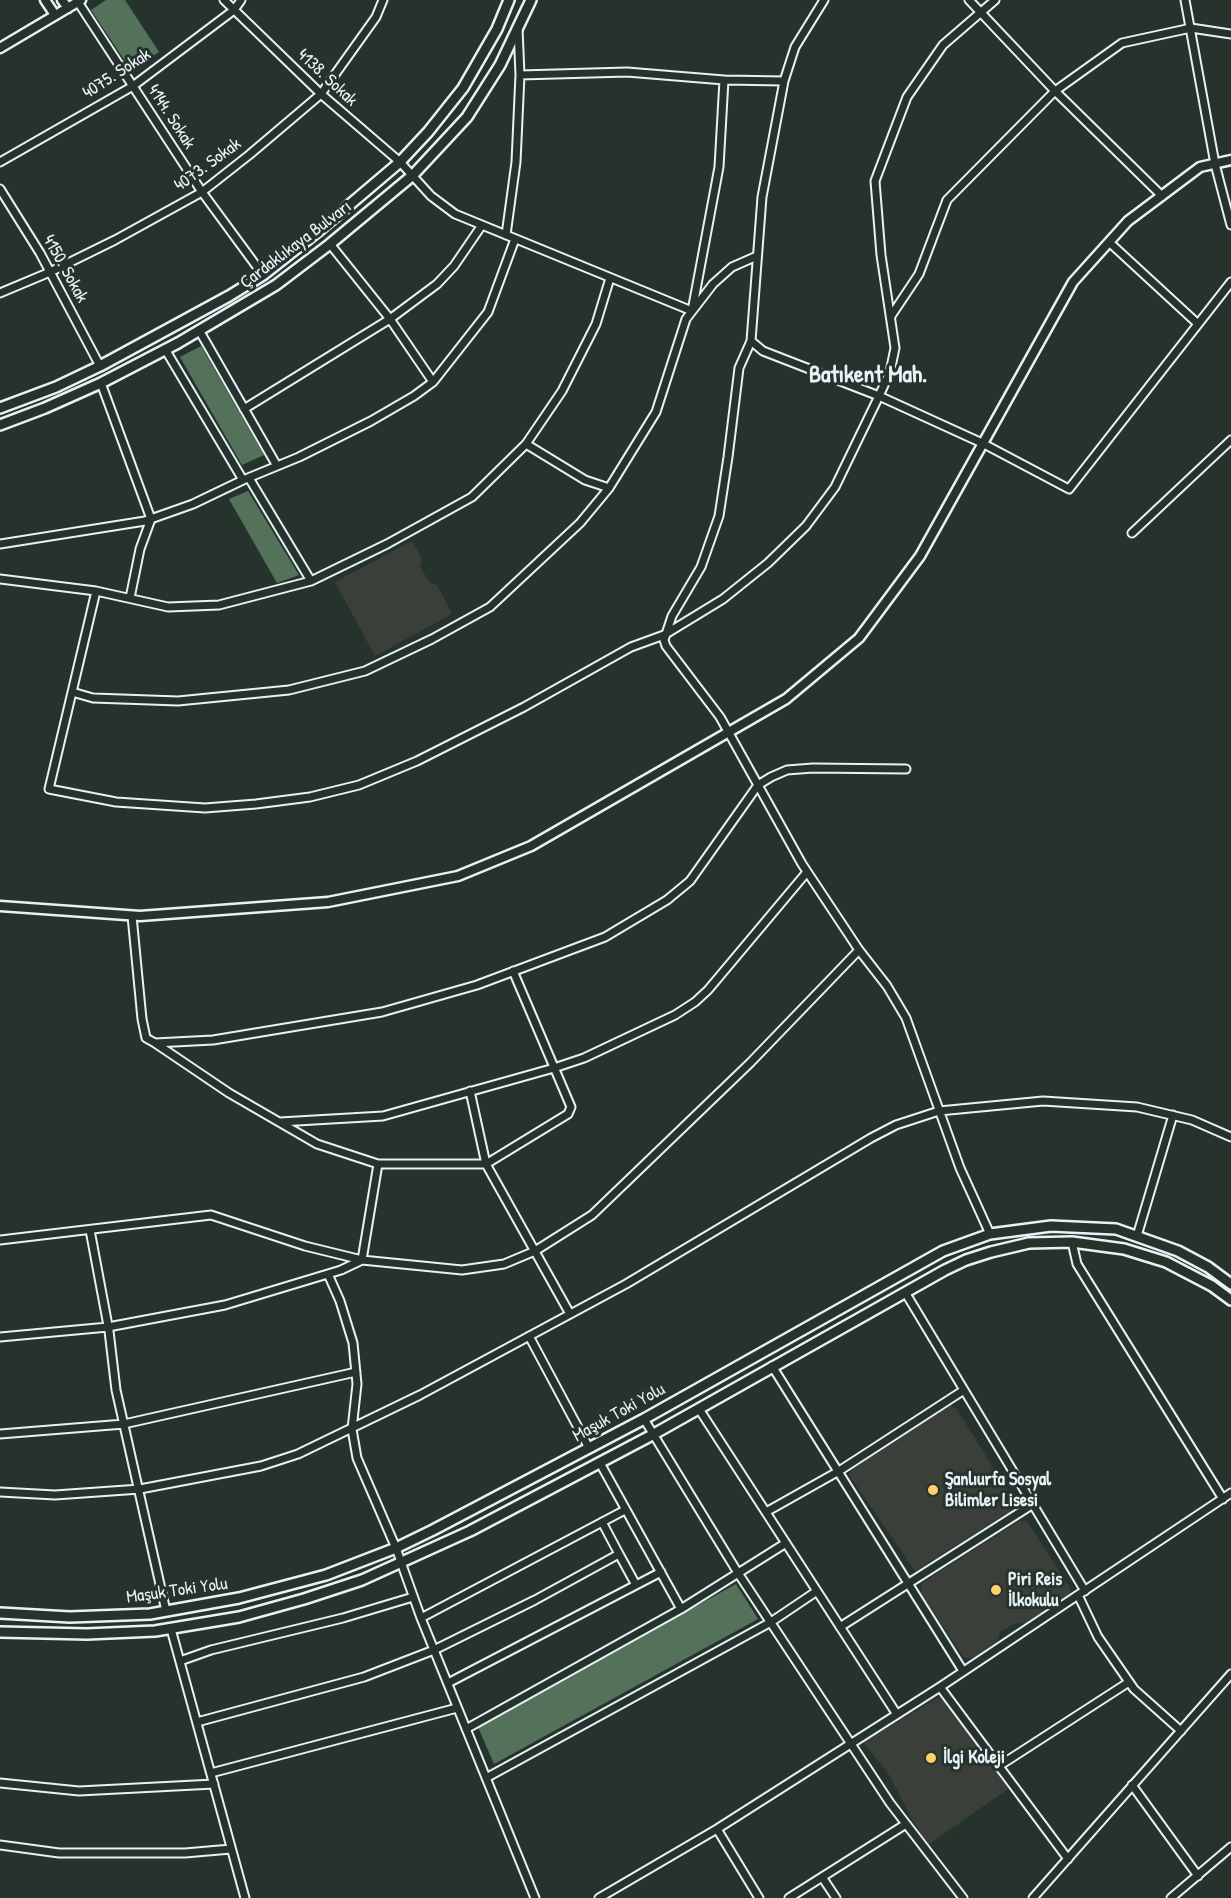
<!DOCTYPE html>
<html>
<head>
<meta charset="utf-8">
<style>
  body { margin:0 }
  canvas { display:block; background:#26332d }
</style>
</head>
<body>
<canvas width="1231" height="1898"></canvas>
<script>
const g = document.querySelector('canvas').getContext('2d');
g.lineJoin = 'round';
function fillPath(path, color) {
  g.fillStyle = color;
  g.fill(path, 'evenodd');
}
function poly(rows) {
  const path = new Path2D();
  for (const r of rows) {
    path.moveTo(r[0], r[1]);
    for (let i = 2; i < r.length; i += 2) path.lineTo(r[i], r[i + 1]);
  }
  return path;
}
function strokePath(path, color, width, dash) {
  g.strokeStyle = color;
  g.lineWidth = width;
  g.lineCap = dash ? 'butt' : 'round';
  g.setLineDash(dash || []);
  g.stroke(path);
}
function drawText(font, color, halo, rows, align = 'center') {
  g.font = font + ' "Patrick Hand",sans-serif';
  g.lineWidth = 6;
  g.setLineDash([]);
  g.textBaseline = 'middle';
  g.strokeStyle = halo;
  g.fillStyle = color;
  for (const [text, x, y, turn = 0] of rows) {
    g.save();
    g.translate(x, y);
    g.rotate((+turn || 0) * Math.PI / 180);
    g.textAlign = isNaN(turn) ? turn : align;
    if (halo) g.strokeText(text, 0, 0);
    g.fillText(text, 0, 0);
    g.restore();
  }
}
const built = poly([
  [412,541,422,559,420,567,430,583,437,585,452,614,375,656,335,582],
  [948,1405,956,1408,1016,1504,1012,1510,915,1571,849,1475,853,1466],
  [1019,1521,1027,1521,1070,1588,1070,1595,1026,1624,1016,1623,1000,1632,998,1640,973,1658,964,1658,921,1593,922,1583],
  [944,1694,1008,1789,926,1846,888,1773,863,1742]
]);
const green = poly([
  [106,0,125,0,159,52,131,70,91,10],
  [201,346,264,455,242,465,180,357],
  [248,491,299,575,277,583,229,499],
  [736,1584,758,1619,494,1764,478,1727]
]);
const minor = poly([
  [224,0,321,94,400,162,431,196,455,214,692,311,719,167,724,80,784,81],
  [824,0,795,47,784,81,762,197,751,341,739,368,728,457,719,516,701,567,672,616,664,640,666,646,720,717,802,864,859,950,887,986,906,1018,960,1168,990,1234],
  [969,0,1055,91,1162,196],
  [1185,0,1215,164,1231,225],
  [78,2,202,192,263,275],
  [520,75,627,72,724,80],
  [0,162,133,86,234,10,241,0],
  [0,189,40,253,100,366],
  [506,235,516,162,520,75,518,28],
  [1109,242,1198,324],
  [330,244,390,319,433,382],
  [0,293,50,272,115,240,202,192,249,155,321,94,376,17,383,0],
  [891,316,919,274,947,200,1055,91,1122,43,1191,28,1231,34],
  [199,330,277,466],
  [751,341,763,351,879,396,982,443,1069,489,1231,282],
  [165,349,243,480],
  [101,383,151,519,140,549,130,598],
  [244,409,390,319,437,284,454,266,482,225],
  [526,444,585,480,609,488],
  [249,478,311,581],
  [1132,533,1231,440],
  [0,544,145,521,193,504,243,480,299,457,371,421,414,396,433,382,488,312,515,239],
  [0,579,96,591,168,607,219,605,311,581,387,544,472,497,526,444,562,391,596,324,610,278],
  [96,591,49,789,116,802,205,808,256,804,310,797,359,785,417,761,524,707,631,647,664,635,723,599,768,563,806,526,835,487,879,396,890,372,895,348,881,255,875,181,907,97,943,45,995,0],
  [72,692,93,698,178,701,289,690,365,671,432,639,490,607,580,523,609,488,656,412,686,319,713,284,732,267,757,256],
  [132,916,142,1019,146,1038,155,1043,213,1040,382,1012,477,985,605,937,667,900,690,881,758,785,771,777,787,770,813,768,906,769],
  [155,1043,229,1093,317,1144,378,1164,486,1164,568,1114,571,1107,513,971],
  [470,1091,486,1164,570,1314],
  [280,1122,383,1116,554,1068,584,1058,675,1015,695,1002,708,990,807,872],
  [90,1230,109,1331,116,1390,166,1611],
  [1137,1236,1173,1115],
  [0,1240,211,1215,305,1246,362,1260,462,1270,504,1264,535,1251,592,1215,750,1063,859,950],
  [1072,1242,1077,1264,1223,1499],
  [328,1274,340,1301,353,1343,357,1384,352,1429,357,1458,396,1548,421,1618,535,1898],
  [905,1292,1085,1591],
  [529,1336,589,1448],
  [0,1337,108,1327,225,1305,341,1270,362,1260,378,1164],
  [772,1366,963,1671],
  [699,1409,896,1713],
  [644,1419,738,1573,890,1803,963,1898],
  [0,1434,124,1424,356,1372],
  [600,1463,681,1609],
  [0,1492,55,1495,140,1489,261,1466,298,1454,420,1395,626,1284,871,1138,896,1125,939,1111,1043,1101,1137,1107,1192,1120,1231,1137],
  [766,1512,839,1471,964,1390],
  [602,1522,619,1554],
  [1078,1595,1098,1637,1134,1689,1181,1731],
  [421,1618,625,1510],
  [840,1627,1033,1504],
  [171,1629,245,1898],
  [180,1661,211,1650,343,1618,413,1597],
  [448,1683,661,1572],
  [940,1687,1068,1859],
  [197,1722,364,1677,434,1650,535,1600,619,1554,636,1585],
  [466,1729,681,1609,786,1543],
  [999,1766,1129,1682],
  [211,1773,457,1708],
  [486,1778,771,1622,817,1591],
  [0,1783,79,1791,214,1784],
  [1132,1785,1198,1876],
  [717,1829,759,1898],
  [0,1845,59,1853,185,1853,231,1849],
  [822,1877,836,1898],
  [599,1898,717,1829,940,1687,1231,1493],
  [789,1898,906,1824],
  [1033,1898,1231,1674],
  [1171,1898,1231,1847]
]);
const tertiary = poly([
  [45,0,55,15],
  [62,0,68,8],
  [0,48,81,0],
  [0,906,140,916,328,902,458,876,531,846,786,699,859,638,920,556,1073,282,1128,221,1200,167,1231,160]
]);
const secondary = poly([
  [0,408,56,387,100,366,229,296,263,275,321,229,400,162,428,132,463,88,497,29,509,0],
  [0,425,45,408,101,383,178,343,276,285,330,244,413,175,467,117,500,65,531,0],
  [0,1613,70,1617,150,1614,239,1598,326,1575,396,1548,433,1530,644,1419,943,1251,990,1234,1051,1226,1116,1229,1178,1251,1208,1267,1231,1284],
  [0,1632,87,1634,155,1631,239,1617,304,1599,362,1580,470,1531,654,1434,945,1270,966,1260,991,1252,1029,1243,1072,1242,1124,1249,1166,1262,1212,1286,1231,1300]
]);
const markers = [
  [933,1490,6,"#ffd166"],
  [996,1590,6,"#ffd166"],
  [931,1758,6,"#ffd166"]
];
const streetNames = [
  ["4075. Sokak",117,74,-33],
  ["4138. Sokak",327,78,43],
  ["4144. Sokak",171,117,57],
  ["4073. Sokak",208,165,-36],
  ["Çardaklıkaya Bulvarı",296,245,-37],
  ["4150. Sokak",65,269,61],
  ["Maşuk Toki Yolu",619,1413,-29],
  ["Maşuk Toki Yolu",177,1591,-8]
];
const poiNames = [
  ["Şanlıurfa Sosyal",945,1480],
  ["Bilimler Lisesi",945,1501],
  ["Piri Reis",1008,1580],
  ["İlkokulu",1008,1601],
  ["İlgi Koleji",943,1758]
];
const districtNames = [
  ["Batıkent Mah.",868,376]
];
fillPath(built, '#3a4039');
fillPath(green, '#54725a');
strokePath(minor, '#e8f1f8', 11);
strokePath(tertiary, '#e8f1f8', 13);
strokePath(secondary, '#e8f1f8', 14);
strokePath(minor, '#26332d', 7);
strokePath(tertiary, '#26332d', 8);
strokePath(secondary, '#26332d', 9);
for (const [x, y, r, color] of markers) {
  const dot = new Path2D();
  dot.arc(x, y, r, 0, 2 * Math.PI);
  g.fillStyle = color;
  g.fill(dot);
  strokePath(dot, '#26332d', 2);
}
drawText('18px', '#e8f1f8', '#26332d', streetNames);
drawText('bold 18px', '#e8f1f8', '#26332d', poiNames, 'left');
drawText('bold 24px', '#e8f1f8', '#26332d', districtNames);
</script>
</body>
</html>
